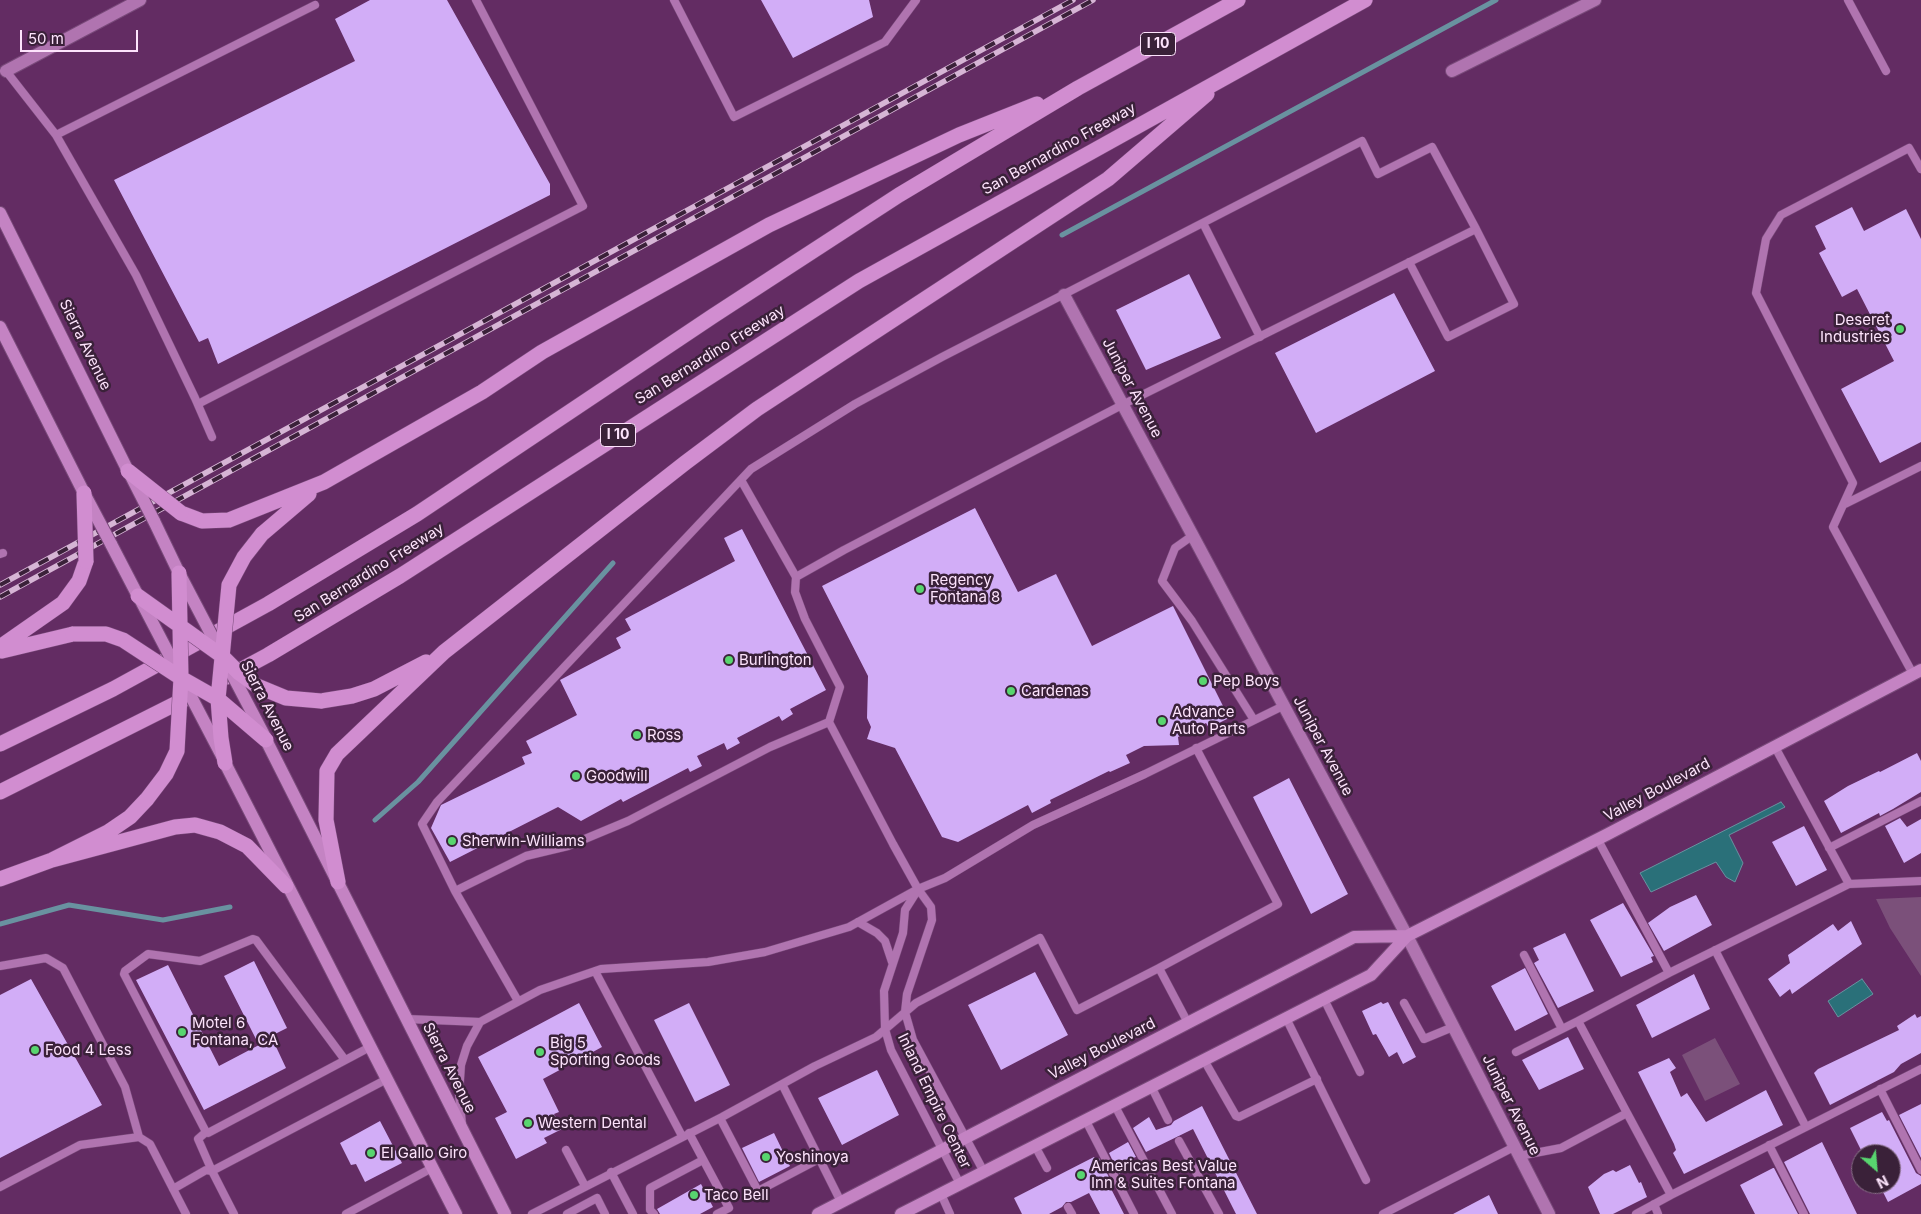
<!DOCTYPE html>
<html>
<head>
<meta charset="utf-8">
<style>
  body { margin:0 }
  #map { position:relative; width:1921px; height:1214px; overflow:hidden; background:#632c63; font-family:Inter,sans-serif }
  canvas { display:block }
  .north { position:absolute; left:1851px; top:1144px; width:50px; height:50px; box-sizing:border-box; background:#3a2139; border:1px solid #886f87; border-radius:50%; rotate:153deg; font-size:14px; font-weight:700; line-height:20px; text-align:center; color:#fde3fc }
  .north::after { content:''; display:block; margin:auto; width:18px; height:22px; background:#58d56f; clip-path:polygon(50% 0,100% 100%,50% 72%,0 100%) }
  .scale { position:absolute; left:20px; top:30px; width:118px; height:22px; box-sizing:border-box; border:2px solid #fde3fc; border-top:0; padding-left:6px; font-size:15px; line-height:18px; white-space:nowrap; color:#fde3fc; -webkit-text-stroke:4px #3a2139; paint-order:stroke }
</style>
</head>
<body>
<div id="map">
<canvas width="1921" height="1214"></canvas>
<div class="north">N</div>
<div class="scale">50 m</div>
</div>
<script>
const g = document.querySelector('canvas').getContext('2d');
g.lineJoin = 'round';
function fillPath(path, color) {
  g.fillStyle = color;
  g.fill(path, 'evenodd');
}
function poly(rows) {
  const path = new Path2D();
  for (const r of rows) {
    path.moveTo(r[0], r[1]);
    for (let i = 2; i < r.length; i += 2) path.lineTo(r[i], r[i + 1]);
  }
  return path;
}
function strokePath(path, color, width, dash) {
  g.strokeStyle = color;
  g.lineWidth = width;
  g.lineCap = dash ? 'butt' : 'round';
  g.setLineDash(dash || []);
  g.stroke(path);
}
function drawText(font, color, halo, rows, align = 'center') {
  g.font = font + ' Inter,sans-serif';
  g.lineWidth = 5;
  g.setLineDash([]);
  g.textBaseline = 'middle';
  g.strokeStyle = halo;
  g.fillStyle = color;
  for (const [text, x, y, turn = 0] of rows) {
    g.save();
    g.translate(x, y);
    g.rotate((+turn || 0) * Math.PI / 180);
    g.textAlign = isNaN(turn) ? turn : align;
    if (halo) g.strokeText(text, 0, 0);
    g.fillText(text, 0, 0);
    g.restore();
  }
}
const green = poly([
  [1921,897,1921,976,1890,928,1876,899],
  [1715,1038,1740,1084,1705,1101,1682,1055]
]);
const water = poly([
  [1781,802,1785,807,1729,835,1743,863,1735,882,1726,877,1716,862,1651,892,1640,873,1781,802],
  [1862,979,1873,994,1838,1017,1828,1001,1862,979]
]);
const stream = poly([
  [1062,235,1496,0],
  [375,820,418,782,613,563],
  [0,924,69,905,163,920,230,907]
]);
const building = poly([
  [370,0,447,0,550,184,550,195,218,364,208,338,199,342,114,180,355,61,335,19],
  [761,0,869,0,873,17,793,58],
  [1852,207,1864,231,1906,209,1921,239,1921,442,1880,463,1841,389,1894,361,1857,289,1842,297,1819,253,1826,249,1815,226],
  [1189,274,1221,338,1146,370,1116,310],
  [1394,293,1435,371,1316,433,1275,353],
  [975,508,1018,592,1056,574,1092,646,1173,606,1229,718,1209,728,1206,723,1178,737,1179,745,1144,746,1126,755,1130,763,1110,772,1109,771,1050,800,1051,803,1032,813,1028,805,958,842,942,837,895,748,867,739,871,727,867,718,868,676,822,586],
  [742,529,826,690,790,709,793,714,782,721,779,716,737,738,740,743,727,750,724,743,697,756,702,766,690,772,688,768,623,802,621,799,581,821,558,807,450,862,431,828,441,805,525,764,522,757,532,753,526,741,577,715,560,680,621,648,616,638,631,630,625,619,735,561,724,538],
  [1917,753,1921,761,1921,792,1893,809,1880,816,1879,813,1841,833,1824,801,1848,786,1879,771,1880,772],
  [1289,778,1348,894,1311,914,1253,797],
  [1900,818,1907,827,1921,819,1921,853,1904,863,1885,826],
  [1804,826,1827,870,1796,886,1772,842],
  [1696,895,1712,925,1664,951,1648,923,1670,907],
  [1623,903,1654,956,1651,957,1653,962,1621,977,1590,920],
  [1851,921,1862,944,1792,994,1790,989,1780,997,1768,979,1790,963,1788,955,1833,924,1838,931],
  [1565,933,1594,991,1558,1008,1534,963,1539,960,1533,948],
  [254,961,287,1028,271,1036,286,1068,204,1110,136,980,168,965,219,1066,259,1045,224,976],
  [1525,968,1548,1014,1515,1031,1491,986],
  [1035,972,1068,1035,1001,1070,968,1005],
  [1694,974,1710,1009,1652,1038,1636,1005],
  [31,979,102,1105,0,1158,0,995],
  [1381,1002,1383,1004,1388,1002,1416,1057,1403,1064,1397,1052,1389,1057,1376,1034,1373,1035,1362,1011],
  [579,1003,602,1047,543,1079,559,1112,554,1114,562,1129,544,1138,547,1143,516,1159,495,1118,507,1112,478,1057],
  [689,1003,730,1085,695,1102,654,1020],
  [1915,1014,1917,1018,1921,1016,1921,1053,1901,1064,1894,1072,1830,1105,1814,1073,1818,1069,1899,1030,1897,1026],
  [1568,1037,1584,1069,1539,1090,1522,1060],
  [1669,1058,1676,1068,1670,1072,1681,1097,1687,1093,1706,1122,1766,1090,1783,1125,1684,1174,1673,1153,1676,1150,1674,1144,1638,1072],
  [877,1070,899,1115,842,1145,818,1098],
  [1921,1104,1921,1158,1899,1115],
  [1202,1106,1257,1214,1236,1214,1193,1129,1146,1152,1133,1128,1149,1117,1156,1130,1171,1125,1174,1121],
  [1882,1112,1887,1121,1889,1120,1916,1173,1921,1176,1921,1184,1888,1202,1879,1184,1891,1184,1891,1154,1863,1154,1850,1128],
  [380,1121,402,1163,365,1182,356,1164,351,1165,340,1143],
  [774,1133,790,1166,759,1182,742,1148],
  [1128,1142,1136,1157,1133,1158,1136,1164,1119,1174,1109,1153],
  [1822,1142,1857,1214,1810,1214,1784,1162],
  [1094,1157,1096,1160,1099,1158,1110,1179,1107,1181,1124,1214,1100,1214,1089,1193,1071,1202,1066,1202,1062,1207,1049,1214,1022,1214,1014,1198],
  [1630,1165,1639,1183,1641,1182,1647,1197,1613,1214,1600,1214,1588,1187,1604,1174,1613,1170,1616,1172],
  [1773,1168,1774,1168,1798,1214,1755,1214,1740,1185],
  [701,1184,713,1207,700,1214,660,1214,657,1209],
  [1489,1195,1498,1214,1453,1214]
]);
const lane = poly([
  [674,0,734,117,885,42,916,0],
  [1848,0,1886,71],
  [6,71,56,135,136,275,195,398,212,437],
  [56,135,315,5],
  [1203,223,1260,337],
  [1409,262,1448,337,1514,304,1476,229],
  [198,404,583,206,476,0],
  [741,480,796,577],
  [1843,505,1921,466],
  [1192,536,1175,548,1162,581,1192,621,1254,720],
  [0,554,3,553],
  [1913,674,1833,527,1853,483,1756,293,1766,239,1781,215,1909,148,1921,169],
  [829,722,840,687,805,619,795,592,796,577,844,550,1122,405,1476,229,1432,147,1378,174,1362,141,942,357,855,404,751,469,437,802,422,824,455,891,526,856,568,846,628,821,770,747,829,722,893,844,918,889,931,907,932,920,907,994,905,1012,913,1040,984,1172],
  [1775,747,1849,884,1921,881],
  [1598,840,1669,973,1849,884],
  [1829,848,1921,801],
  [455,891,518,1001],
  [917,891,905,910,903,933,884,991,885,1029,891,1050,960,1184],
  [858,922,877,933,885,941,892,962],
  [1715,950,1806,1127],
  [1524,955,1562,1029],
  [0,966,46,958,63,968,125,1087,139,1137],
  [1159,968,1278,904,1196,748],
  [595,971,682,1136],
  [1324,999,1360,1072],
  [1404,1003,1424,1039,1453,1027],
  [1286,1018,1366,1180],
  [407,1019,480,1022,540,990,601,969,708,962,765,952,849,927,918,889,945,878,1033,825,1145,774,1283,706],
  [1516,1052,1578,1021],
  [345,1060,256,940,253,939,200,961,148,954,125,971,124,974,206,1132,208,1133,370,1047],
  [1204,1060,1236,1116,1239,1117,1317,1079],
  [782,1084,841,1202],
  [1152,1088,1168,1120],
  [1880,1089,1921,1170],
  [1115,1106,1172,1214],
  [1627,1113,1578,1021,1669,973],
  [720,1118,758,1191,819,1159],
  [1086,1121,1134,1214],
  [462,1124,459,1094,461,1065,467,1046,480,1022],
  [689,1133,729,1208,717,1214],
  [1179,1141,1219,1214],
  [1769,1145,1804,1214],
  [1035,1146,1047,1168],
  [566,1150,585,1186],
  [1519,1156,1561,1148,1627,1113,1671,1195,1921,1069],
  [611,1172,633,1214],
  [0,1187,80,1145,139,1137,150,1144,186,1214],
  [173,1189,206,1170,212,1171,198,1139,206,1132],
  [941,1194,950,1214],
  [1654,1204,1658,1214],
  [1068,1207,1072,1214],
  [234,1214,212,1171,387,1079],
  [346,1214,432,1168],
  [532,1214,722,1117,815,1066,876,1037,916,1003,1040,938,1077,1010,1159,968,1188,1023],
  [567,1214,597,1198,605,1214],
  [654,1214,650,1210,650,1188,703,1160],
  [1383,1214,1514,1147],
  [1636,1214,1671,1195]
]);
const street = poly([
  [6,71,140,0],
  [1452,71,1595,0],
  [1064,295,1407,936]
]);
const secondary = poly([
  [1407,936,1549,1214]
]);
const primary = poly([
  [0,213,128,471],
  [0,327,84,493],
  [154,521,179,573],
  [111,544,138,596],
  [266,740,505,1214],
  [225,763,456,1214],
  [818,1214,1354,937,1407,936],
  [901,1214,1371,975,1407,936,1608,834,1921,670]
]);
const highway = poly([
  [181,513,202,521,229,520,324,482,482,392,542,352,769,225,959,135,1037,104],
  [262,534,309,494],
  [0,647,63,603,79,581,86,561],
  [2,651,73,634],
  [227,677,268,655,400,576,859,281,1365,0],
  [321,701,352,696,374,689,426,662],
  [0,744,113,689,268,604,417,514,713,316,899,195,1078,88,1238,0],
  [0,792,189,697],
  [52,860,175,827,195,825,220,832,247,846,286,886],
  [0,879,52,860,108,832,130,817,147,799],
  [338,882,326,820,327,771,337,754,444,652,685,463,757,409,1108,179,1207,94]
]);
const rail = poly([
  [0,585,1073,0],
  [0,597,1093,0]
]);
const primaryBridge = poly([
  [130,474,154,521],
  [84,493,111,544],
  [179,573,265,737],
  [139,597,222,756]
]);
const highwayBridge = poly([
  [128,471,181,513],
  [84,493,86,561],
  [138,596,222,656,239,673,257,686,286,698,321,701],
  [73,634,106,634,123,640,181,678,218,699,266,740],
  [225,763,221,738,218,699,229,585,244,557,262,534],
  [147,799,166,774,177,751,181,678,179,573]
]);
const markers = [
  [1900,329,5,"#58d56f"],
  [920,589,5,"#58d56f"],
  [729,660,5,"#58d56f"],
  [1203,681,5,"#58d56f"],
  [1011,691,5,"#58d56f"],
  [1162,721,5,"#58d56f"],
  [637,735,5,"#58d56f"],
  [576,776,5,"#58d56f"],
  [452,841,5,"#58d56f"],
  [182,1032,5,"#58d56f"],
  [35,1050,5,"#58d56f"],
  [540,1052,5,"#58d56f"],
  [528,1123,5,"#58d56f"],
  [371,1153,5,"#58d56f"],
  [766,1157,5,"#58d56f"],
  [1081,1175,5,"#58d56f"],
  [694,1195,5,"#58d56f"]
];
const shields = [
  [1158,44,35],
  [618,435,35]
];
const shieldNames = [
  ["I 10",1158,44],
  ["I 10",618,435]
];
const streetNames = [
  ["San Bernardino Freeway",1059,149,-29],
  ["Sierra Avenue",85,345,64],
  ["San Bernardino Freeway",710,355,-32],
  ["Juniper Avenue",1132,388,62],
  ["San Bernardino Freeway",369,573,-32],
  ["Sierra Avenue",267,706,63],
  ["Juniper Avenue",1323,746,62],
  ["Valley Boulevard",1657,790,-28],
  ["Valley Boulevard",1102,1049,-27],
  ["Sierra Avenue",449,1068,63],
  ["Inland Empire Center",934,1101,64],
  ["Juniper Avenue",1511,1105,63]
];
const poiNames = [
  ["Deseret",1890,320,"right"],
  ["Industries",1890,337,"right"],
  ["Regency",930,580],
  ["Fontana 8",930,597],
  ["Burlington",739,660],
  ["Pep Boys",1213,681],
  ["Cardenas",1021,691],
  ["Advance",1172,712],
  ["Auto Parts",1172,729],
  ["Ross",647,735],
  ["Goodwill",586,776],
  ["Sherwin-Williams",462,841],
  ["Motel 6",192,1023],
  ["Fontana, CA",192,1040],
  ["Big 5",550,1043],
  ["Sporting Goods",550,1060],
  ["Food 4 Less",45,1050],
  ["Western Dental",538,1123],
  ["El Gallo Giro",381,1153],
  ["Yoshinoya",776,1157],
  ["Americas Best Value",1091,1166],
  ["Inn & Suites Fontana",1091,1183],
  ["Taco Bell",704,1195]
];
fillPath(green, '#7b507a');
fillPath(water, '#2a7079');
strokePath(water, '#6992a0', 1);
strokePath(stream, '#6992a0', 5);
fillPath(building, '#d2adf7');
strokePath(lane, '#794a7a', 9);
strokePath(street, '#794a7a', 14);
strokePath(secondary, '#794a7a', 14);
strokePath(primary, '#794a7a', 14);
strokePath(highway, '#794a7a', 16);
strokePath(lane, '#b074b0', 8);
strokePath(street, '#b074b0', 12);
strokePath(secondary, '#b074b0', 12);
strokePath(primary, '#c483c3', 12);
strokePath(highway, '#d18dd0', 15);
strokePath(rail, '#d6b5d5', 5.5);
strokePath(rail, '#3a2139', 4, [11]);
strokePath(primaryBridge, '#794a7a', 14, []);
strokePath(highwayBridge, '#794a7a', 16, []);
strokePath(primaryBridge, '#c483c3', 12);
strokePath(highwayBridge, '#d18dd0', 15);
for (const [x, y, r, color] of markers) {
  const dot = new Path2D();
  dot.arc(x, y, r, 0, 2 * Math.PI);
  g.fillStyle = color;
  g.fill(dot);
  strokePath(dot, '#3a2139', 2);
}
for (const [x, y, w] of shields) {
  const box = new Path2D();
  box.roundRect(x - w / 2, y - 11.5, w, 23, 4);
  g.fillStyle = '#3a2139';
  g.fill(box);
  strokePath(box, '#fde3fc', 1);
}
drawText('bold 14px', '#fde3fc', null, shieldNames);
drawText('15px', '#fde3fc', '#3a2139', streetNames);
drawText('15px', '#fde3fc', '#3a2139', poiNames, 'left');
</script>
</body>
</html>
